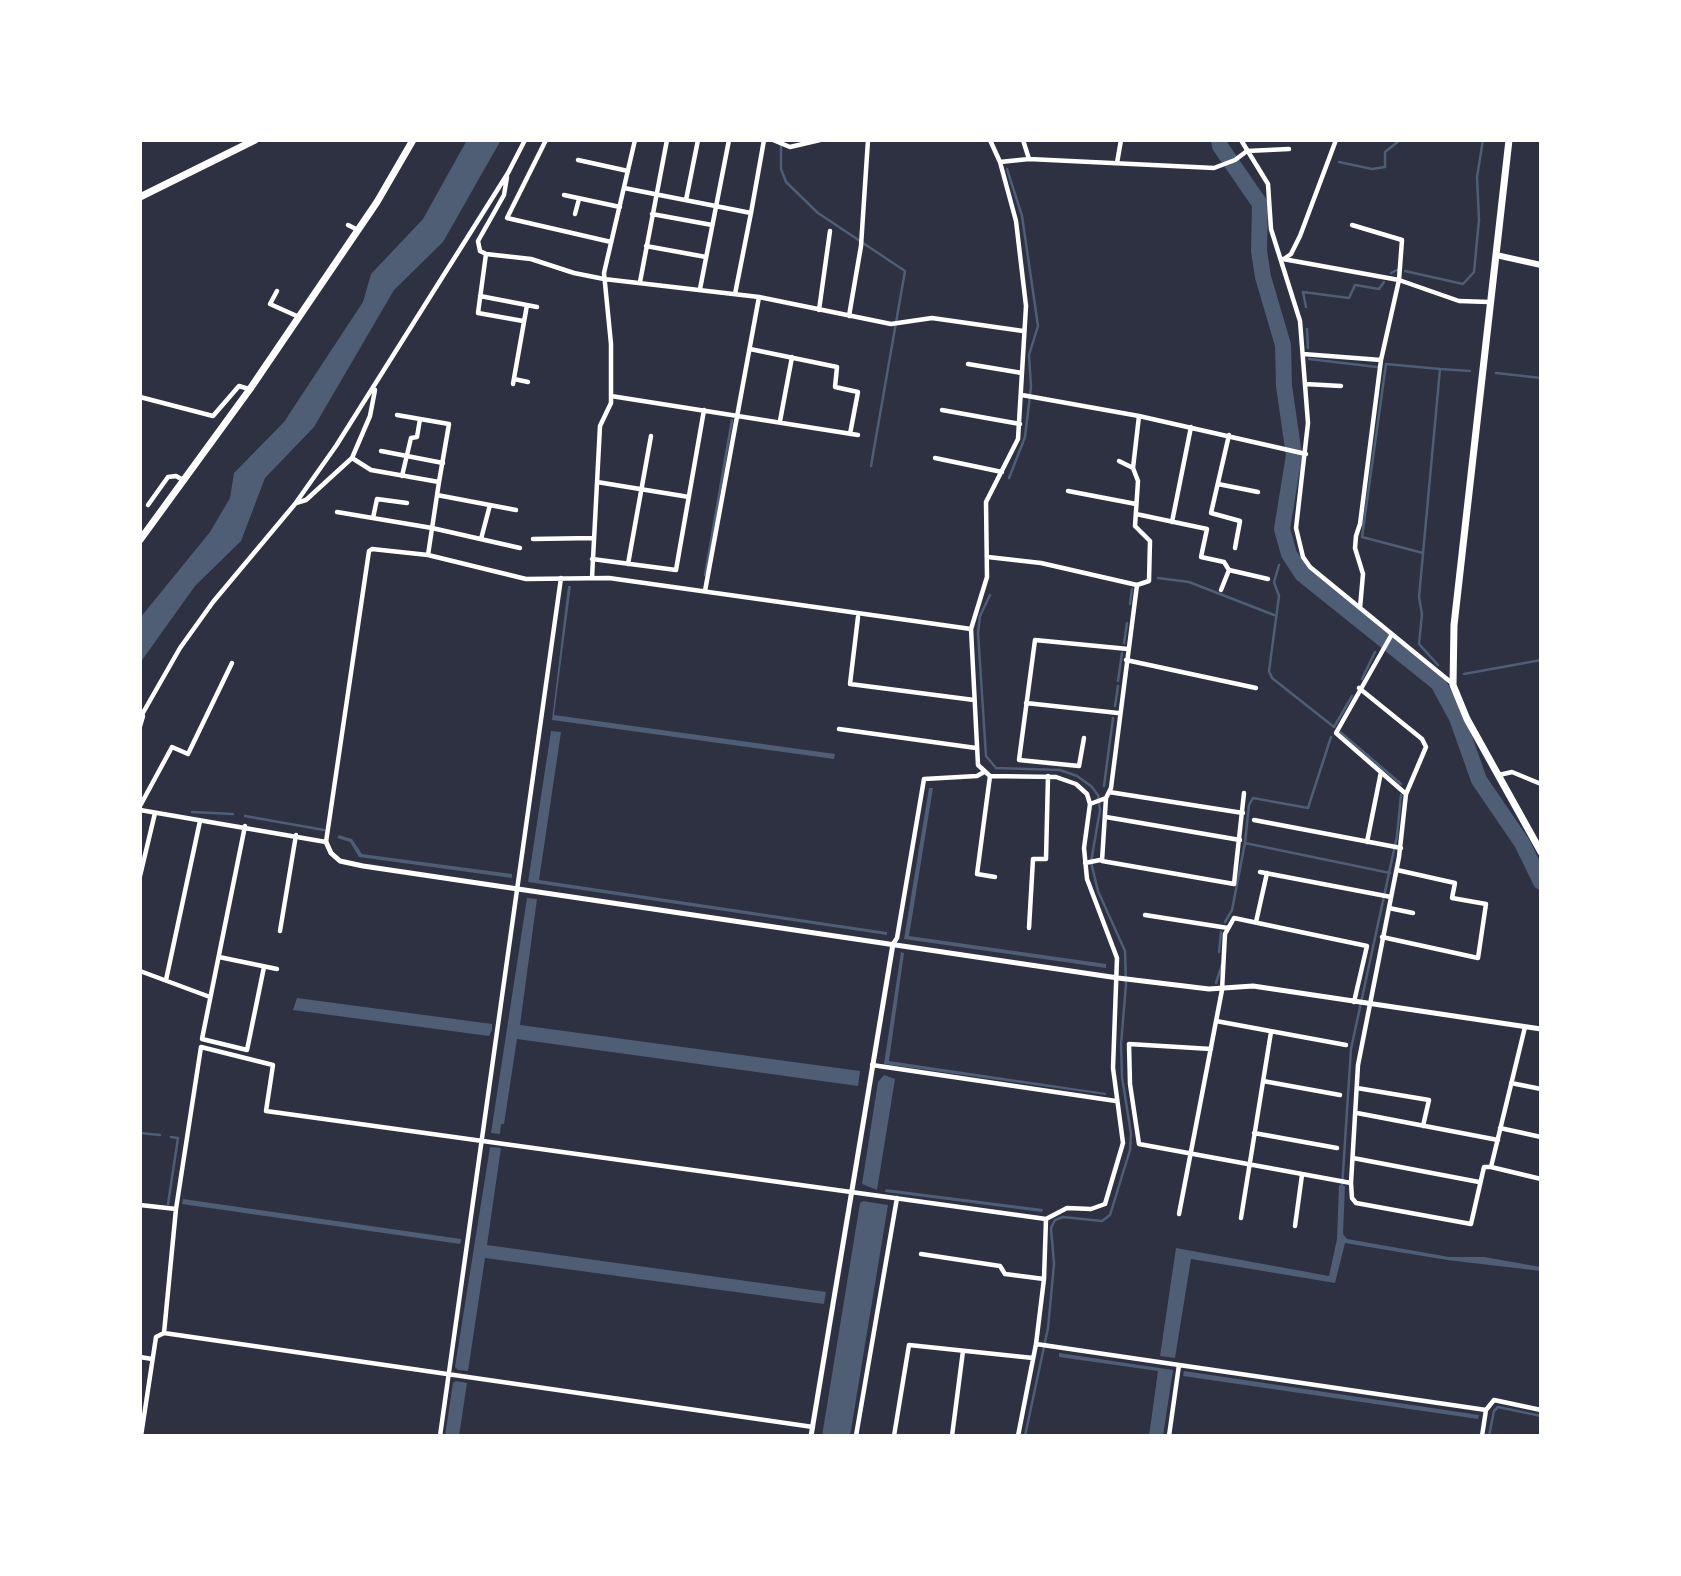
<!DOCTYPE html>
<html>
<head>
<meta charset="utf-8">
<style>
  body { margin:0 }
  #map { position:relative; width:1681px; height:1576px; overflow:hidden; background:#2d3142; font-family:Rubik,sans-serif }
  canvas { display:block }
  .frame { position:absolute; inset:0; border:142px solid #fff; pointer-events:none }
</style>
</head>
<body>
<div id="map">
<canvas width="1681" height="1576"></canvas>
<div class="frame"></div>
</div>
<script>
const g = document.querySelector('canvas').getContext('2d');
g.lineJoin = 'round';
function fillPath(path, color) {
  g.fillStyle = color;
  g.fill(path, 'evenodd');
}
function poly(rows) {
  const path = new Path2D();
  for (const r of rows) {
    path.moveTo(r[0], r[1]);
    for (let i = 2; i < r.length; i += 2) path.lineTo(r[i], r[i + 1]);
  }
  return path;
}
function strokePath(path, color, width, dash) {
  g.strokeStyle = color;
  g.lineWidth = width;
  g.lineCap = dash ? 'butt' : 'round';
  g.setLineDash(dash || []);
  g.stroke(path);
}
const water = poly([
  [467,140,501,140,443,242,394,290,314,427,265,478,241,541,195,586,140,663,140,618,210,532,230,498,234,473,284,422,363,302,371,274,423,219],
  [568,586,571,586,554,715,835,754,834,759,552,720],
  [551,731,561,732,539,880,887,932,887,935,528,882],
  [929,788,933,788,909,936,1106,964,1106,968,904,939],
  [339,835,352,839,362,854,512,874,512,878,359,857,350,842,337,838],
  [527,898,537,899,520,1025,860,1071,858,1086,517,1039,504,1124,501,1124,500,1134,491,1133],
  [901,952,904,953,889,1061,1106,1093,1106,1095,884,1064],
  [297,998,492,1024,492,1030,489,1036,293,1010],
  [884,1075,895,1079,877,1190,862,1184,878,1082],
  [490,1147,501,1148,487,1245,826,1292,824,1304,485,1258,468,1371,458,1370,455,1367],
  [1339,1185,1345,1186,1343,1234,1347,1239,1449,1257,1484,1257,1541,1267,1541,1271,1447,1260,1345,1243,1335,1283,1191,1259,1175,1358,1160,1356,1176,1248,1329,1276,1337,1239],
  [886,1189,1043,1209,1042,1212,885,1192],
  [183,1199,461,1239,461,1241,460,1244,182,1204],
  [863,1201,888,1205,850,1436,822,1436,860,1203],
  [1059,1353,1173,1370,1163,1436,1149,1436,1158,1371,1059,1357],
  [1184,1371,1479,1415,1478,1419,1183,1376],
  [456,1381,467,1383,459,1436,445,1436,453,1383]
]);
const stream = poly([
  [781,140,781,169,786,182,818,213,905,271,871,466],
  [1339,162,1372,169,1385,167,1385,152,1400,140],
  [1007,169,1022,216,1038,326,1029,355,1031,387,1025,437,1009,478],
  [1405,271,1463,284,1474,272,1479,220,1477,177,1483,140],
  [1391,273,1397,270],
  [1306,307,1303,292,1349,298,1355,285,1379,289,1384,282],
  [1307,329,1308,348],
  [1309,359,1377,367],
  [1440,369,1470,371],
  [1496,373,1541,378],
  [1423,553,1362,537,1386,364,1440,369,1419,597,1422,614,1419,644,1438,665],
  [1279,565,1274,582,1279,596,1269,671,1272,678,1334,727,1352,696],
  [705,575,732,420],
  [1158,578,1189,582,1274,615],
  [990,595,980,616,978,633,986,756,996,768,1060,770,1077,776,1091,786,1098,795,1100,810,1091,862,1098,891,1125,951,1126,984,1121,1045,1122,1077,1131,1134,1130,1150,1110,1215,1102,1221,1063,1217,1055,1220,1051,1228,1054,1264,1048,1328,1025,1436],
  [1130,604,1132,589],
  [1124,643,1127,623],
  [1464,674,1541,660],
  [1362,679,1375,652],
  [1118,681,1122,653],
  [1115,706,1118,686],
  [1339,731,1401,784],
  [1104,786,1113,718],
  [192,812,233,814],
  [245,816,324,830],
  [1245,843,1249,805,1253,798,1308,808,1331,737],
  [1225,922,1232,910,1245,843,1390,873],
  [1219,952,1221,932],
  [1216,983,1222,964],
  [140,1133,160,1135],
  [1342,1188,1351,1049,1397,836,1401,795],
  [168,1204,178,1138,171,1137],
  [1489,1436,1494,1411,1498,1407,1541,1416]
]);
const river = poly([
  [1219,140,1220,146,1260,204,1259,251,1263,277,1283,345,1284,386,1294,455,1282,529,1289,554,1302,574,1438,683,1457,718,1479,780,1522,843,1541,882]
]);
const minor = poly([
  [546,140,507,218,611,242],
  [773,140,790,147,820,140],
  [990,140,1000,162,1016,221,1026,306,1018,439,986,502,987,577,971,629,978,765,990,776,1056,777,1076,784,1087,794,1090,804,1084,848,1087,879,1117,958,1113,1068,1123,1143,1105,1204,1091,1209,1067,1208,1046,1219,1044,1279,1036,1344,1018,1436],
  [1023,140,1029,159],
  [1241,140,1268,184,1271,229,1300,321,1308,423,1296,528,1303,557,1310,567,1453,684],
  [578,160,628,171],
  [1000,162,1029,159,1214,168,1235,160,1247,151,1289,149],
  [1117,163,1121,140],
  [507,177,504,195,478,241,480,251,486,254,531,259,574,273,604,279,759,297,891,324,932,318,1023,331],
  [624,188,751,213,735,294],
  [564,195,620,207],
  [686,200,698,140],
  [751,213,764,140],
  [575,214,579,199],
  [652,214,712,225],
  [348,225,358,230],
  [1352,225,1402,240,1399,280,1381,360,1360,524,1356,536,1355,548,1363,574,1360,608],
  [646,246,706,257],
  [486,254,478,313,523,321],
  [1283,259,1399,280,1459,301,1489,302],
  [1284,259,1291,254,1300,236,1336,140],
  [640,282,667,140],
  [700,289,729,140],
  [277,291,270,304,299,317],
  [480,296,537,307],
  [819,310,830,231],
  [849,316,861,246,868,140],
  [750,349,837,367,835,387,858,392,850,434],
  [1303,354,1381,360],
  [968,364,1022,373],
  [514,379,528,382],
  [513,384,527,305],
  [1305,384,1341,386],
  [611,396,858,435],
  [140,397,213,416,239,386,249,389],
  [942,410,1020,424],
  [397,415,449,424,439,482],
  [1139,416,1306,454],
  [780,421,792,357],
  [1229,435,1211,513,1240,521,1235,548],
  [381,451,443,463],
  [352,458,371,470,439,482,428,555],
  [935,458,1002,472],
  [1119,461,1133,468],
  [402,476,411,438,417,437,420,419],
  [597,482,689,497],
  [1218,484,1258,492],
  [1068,491,1136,504],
  [437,495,516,510],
  [296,503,306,500,352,458,370,416,375,390],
  [148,505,168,477,176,476,183,480],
  [337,512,432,528,520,548],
  [1136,514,1207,529,1201,557,1224,562,1229,570,1268,579],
  [373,518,377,499,407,503],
  [1172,522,1191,427],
  [481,539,490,505],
  [533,539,593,538],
  [988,557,1041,563,1137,585,1149,581,1150,541,1135,526,1138,481,1133,468,1139,416,1022,395],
  [592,559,676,570,704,410],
  [628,564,651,436],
  [592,578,600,426,611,403,611,344,604,273,635,140],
  [1221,590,1229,570],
  [705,591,759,297],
  [858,617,850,684,974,700],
  [1392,634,1336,733,1406,794],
  [1126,660,1256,688],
  [1359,688,1422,739,1426,747,1406,794,1399,857,1358,1065,1351,1183,1352,1198,1356,1203,1471,1224,1484,1167,1491,1167,1525,1027],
  [1026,703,1118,713],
  [140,718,180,648,213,602,295,504,336,446,508,173,525,140],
  [140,726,143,716],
  [839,729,976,748],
  [1084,738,1079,766,1019,760,1035,640,1128,649],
  [1499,775,1512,772,1541,784],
  [990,776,977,874,995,877],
  [1109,792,1243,813],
  [1106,798,1102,861,1234,884,1244,793],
  [1090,804,1106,798,1111,788,1137,585],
  [140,806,172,747,188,754,232,663],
  [140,810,326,842,369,551,372,549,428,555,526,579,609,578,971,629],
  [1106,817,1240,840],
  [1254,820,1401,848],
  [245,826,202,1039,247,1050,264,967],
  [1367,842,1381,772],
  [1085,863,1100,860],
  [1260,872,1391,897],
  [140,876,155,813],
  [1389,908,1413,913],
  [1145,915,1228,928],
  [1256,922,1267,873],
  [1029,928,1033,859,1046,859,1048,776],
  [280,931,296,835],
  [1382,937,1478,958,1486,904,1452,898,1455,883,1397,870],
  [893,944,897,938,924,779,977,776,984,772],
  [219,957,277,969],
  [140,971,210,997],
  [166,980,200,821],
  [1216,1021,1346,1045],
  [1211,1049,1129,1044,1130,1084,1139,1144,1351,1183],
  [872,1065,1116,1101],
  [1263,1081,1340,1095],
  [1511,1083,1541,1089],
  [1357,1088,1429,1100,1423,1126],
  [1357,1113,1498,1140],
  [1500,1128,1541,1137],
  [1254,1133,1337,1148],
  [1353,1158,1479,1182],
  [1491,1167,1541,1179],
  [140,1205,176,1209],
  [1179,1214,1222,990,1225,934,1234,918,1367,946,1354,1002],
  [1241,1218,1271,1032],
  [1295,1226,1302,1175],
  [921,1254,1000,1266,1005,1274,1044,1279],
  [164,1333,176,1209,201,1047,273,1065,266,1111,1046,1219],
  [1036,1344,1486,1410,1482,1436],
  [140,1357,152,1359],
  [1486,1410,1494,1400,1541,1410],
  [141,1436,156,1337,164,1333,813,1427],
  [440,1436,561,578],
  [856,1436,897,1198],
  [894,1436,909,1345,1033,1358],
  [952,1436,963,1351],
  [1169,1436,1179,1365]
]);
const tertiary = poly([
  [326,842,331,853,340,861,363,866,1118,978,1209,989,1253,986,1541,1029],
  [811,1436,893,944]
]);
const secondary = poly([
  [1496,255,1541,265]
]);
const primary = poly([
  [140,540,250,389,377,202,413,140]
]);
const trunk = poly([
  [1509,140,1454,625,1453,685,1467,719,1541,852],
  [140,197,255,140]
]);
fillPath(water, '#4f5d75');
strokePath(stream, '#4f5d75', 2.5);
strokePath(river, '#4f5d75', 16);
strokePath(minor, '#fff', 4.5);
strokePath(tertiary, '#fff', 5);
strokePath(secondary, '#fff', 6);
strokePath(primary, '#fff', 7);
strokePath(trunk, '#fff', 7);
</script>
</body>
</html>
